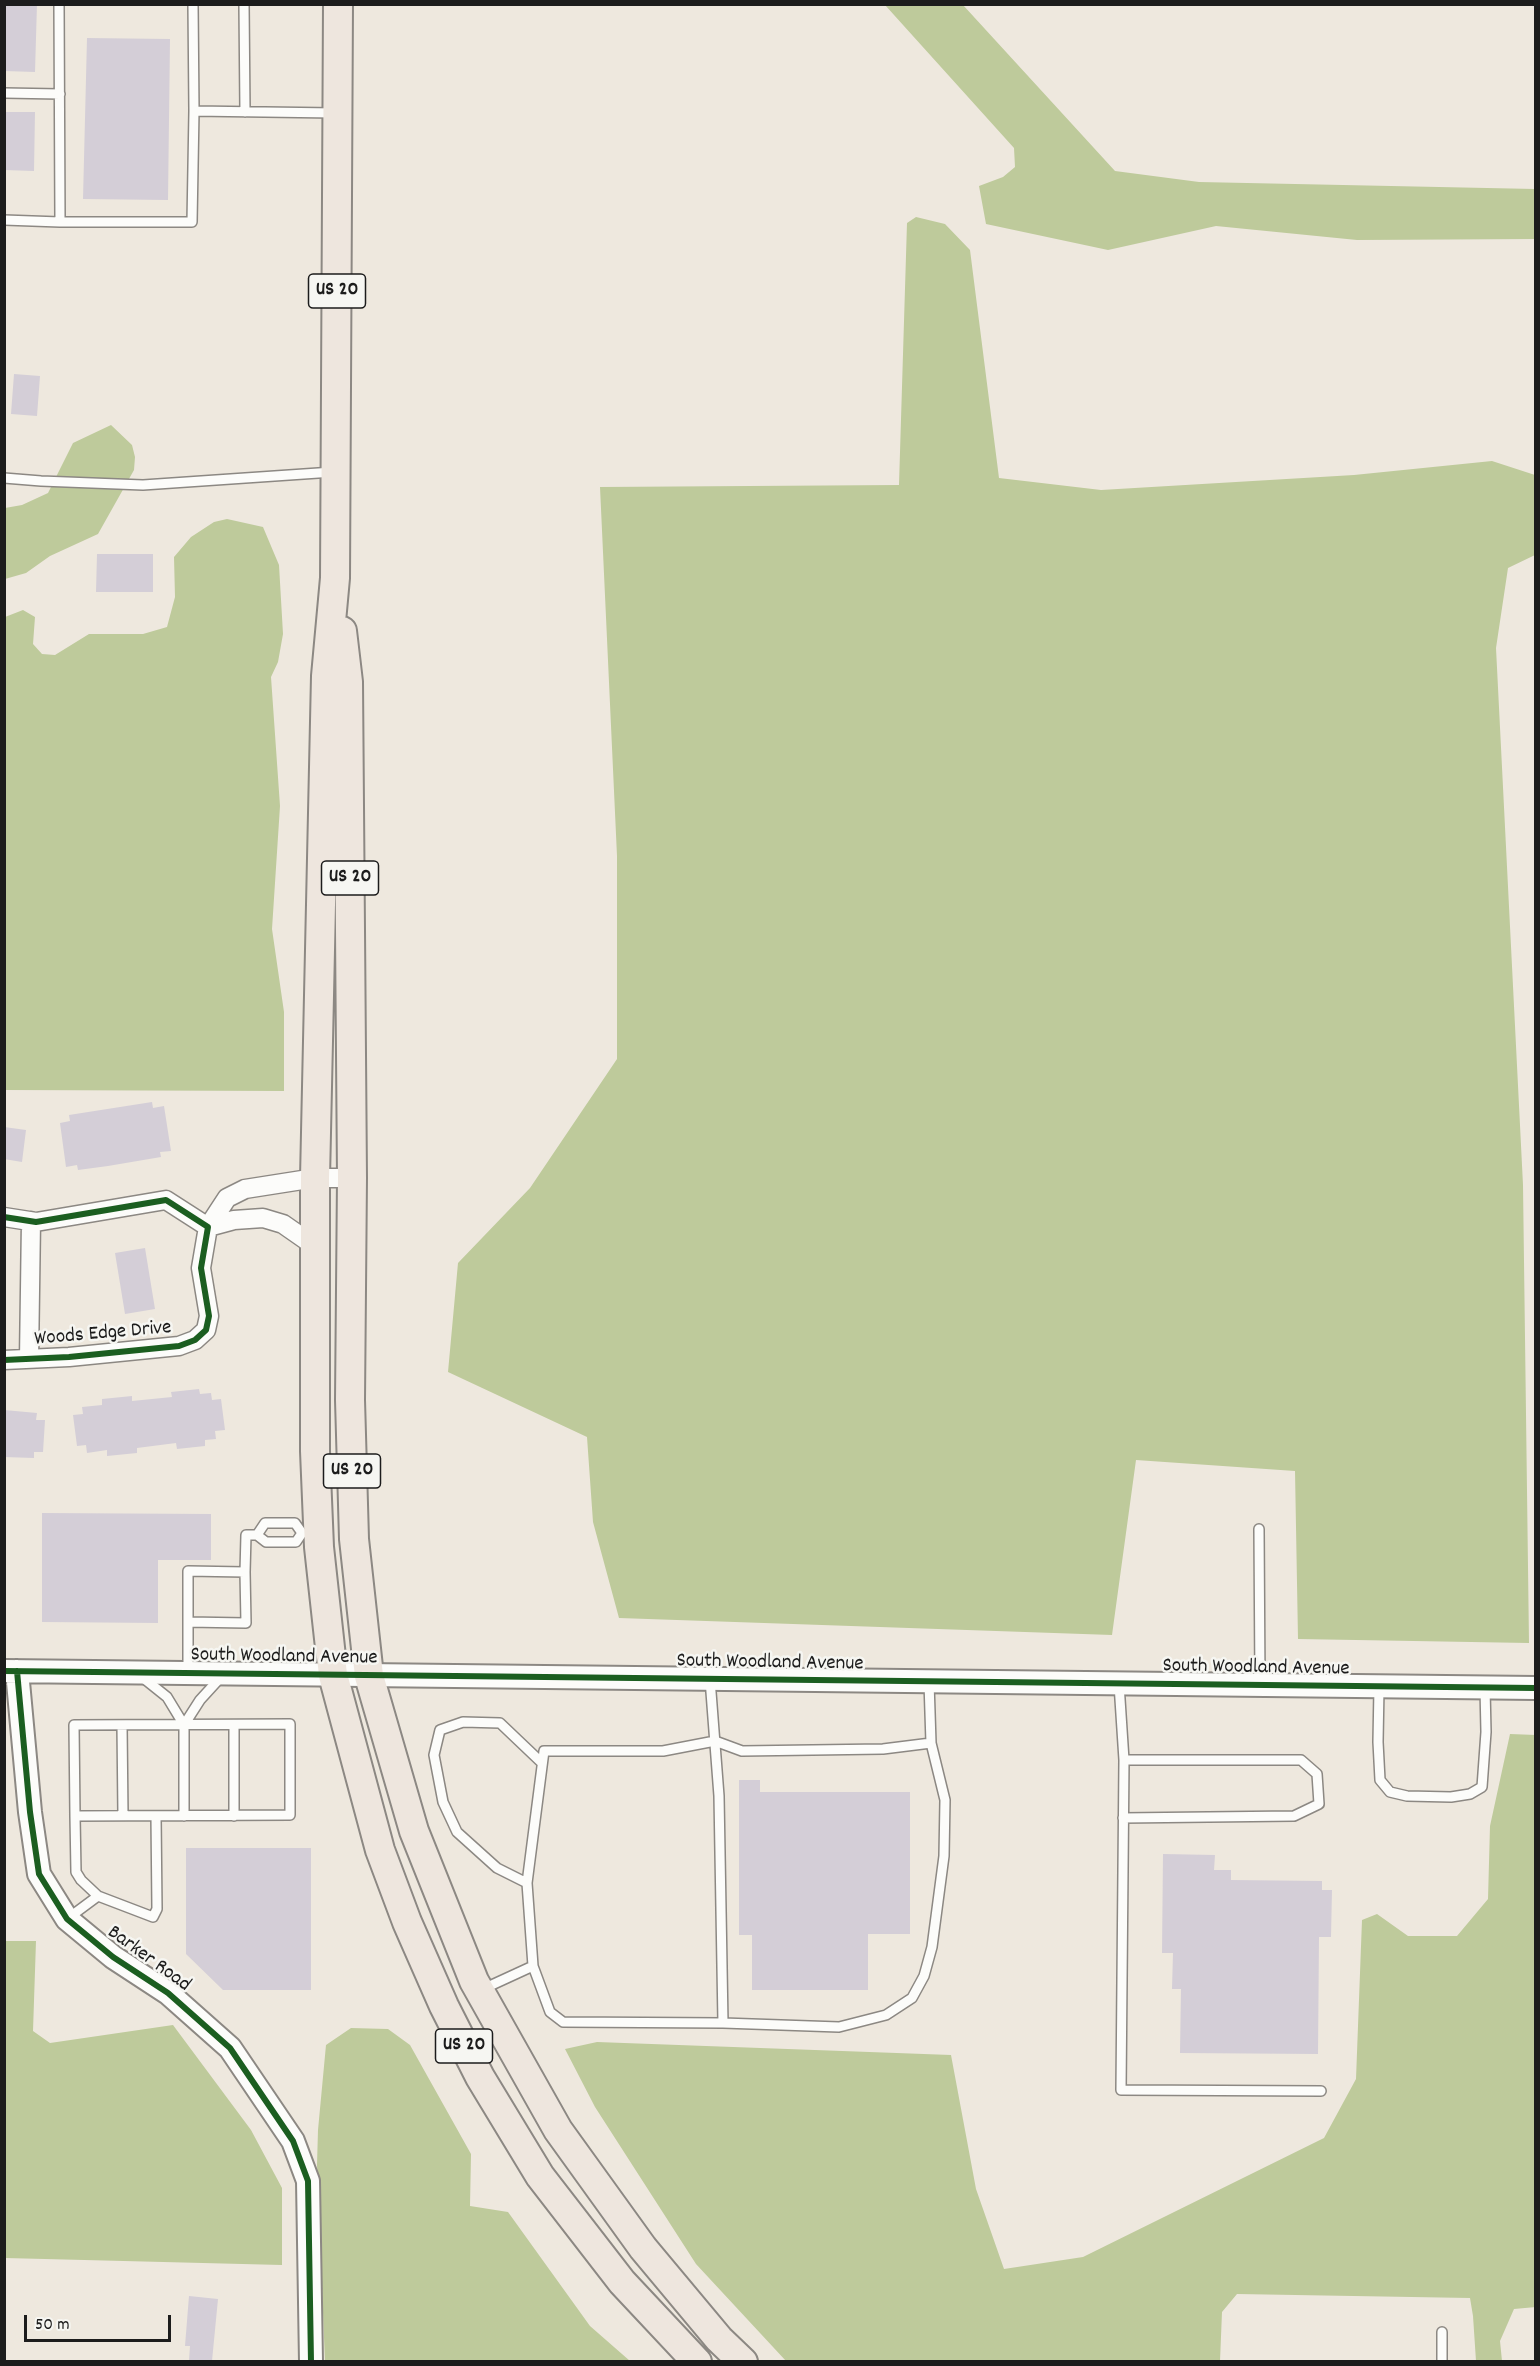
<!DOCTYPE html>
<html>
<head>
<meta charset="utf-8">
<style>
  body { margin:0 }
  #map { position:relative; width:1540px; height:2366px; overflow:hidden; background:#eee8de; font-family:Dekko,sans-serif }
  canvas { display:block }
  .frame { position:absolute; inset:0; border:6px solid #1c1c1c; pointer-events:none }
  .scale { position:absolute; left:24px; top:2315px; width:147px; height:27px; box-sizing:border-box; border:3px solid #1c1c1c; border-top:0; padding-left:8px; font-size:18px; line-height:21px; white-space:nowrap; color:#1c1c1c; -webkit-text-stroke:4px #f6f6f2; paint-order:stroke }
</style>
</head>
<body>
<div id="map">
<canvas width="1540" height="2366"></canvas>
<div class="frame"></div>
<div class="scale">50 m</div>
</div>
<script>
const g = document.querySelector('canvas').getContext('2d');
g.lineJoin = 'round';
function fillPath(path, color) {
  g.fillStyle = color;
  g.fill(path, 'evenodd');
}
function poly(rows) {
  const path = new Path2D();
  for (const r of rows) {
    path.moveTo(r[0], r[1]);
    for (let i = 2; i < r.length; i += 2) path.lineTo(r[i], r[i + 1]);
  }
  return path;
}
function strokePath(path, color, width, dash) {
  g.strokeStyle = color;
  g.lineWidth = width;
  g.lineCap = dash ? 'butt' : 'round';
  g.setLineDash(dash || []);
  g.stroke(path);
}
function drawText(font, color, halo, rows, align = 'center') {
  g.font = font + ' Dekko,sans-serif';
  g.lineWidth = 5;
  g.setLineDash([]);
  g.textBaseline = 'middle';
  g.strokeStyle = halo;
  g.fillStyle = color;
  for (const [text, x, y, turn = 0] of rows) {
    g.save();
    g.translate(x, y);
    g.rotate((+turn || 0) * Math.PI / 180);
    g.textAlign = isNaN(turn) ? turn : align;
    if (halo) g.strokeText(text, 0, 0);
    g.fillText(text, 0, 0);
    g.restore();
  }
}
const forest = poly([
  [885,5,963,5,1115,171,1199,182,1535,189,1535,239,1357,240,1216,226,1108,250,986,224,979,186,1003,177,1015,167,1014,148],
  [916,217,945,224,970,250,999,478,1101,490,1354,475,1492,461,1535,475,1535,555,1508,568,1496,648,1523,1185,1529,1643,1298,1639,1295,1471,1136,1460,1112,1635,619,1618,593,1522,587,1437,448,1372,458,1263,530,1188,617,1059,617,856,600,487,899,485,907,223],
  [111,425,132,445,135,457,134,470,98,534,50,556,26,573,5,579,5,508,22,505,48,493,73,443],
  [227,519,263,527,279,565,283,634,278,662,271,677,280,806,272,929,284,1012,284,1091,5,1090,5,617,23,610,35,617,33,644,42,654,55,655,89,634,143,634,167,627,175,597,174,557,191,537,214,522],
  [1510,1734,1536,1735,1536,2307,1514,2309,1500,2341,1502,2361,1476,2361,1473,2316,1470,2298,1237,2294,1222,2312,1220,2361,786,2361,696,2264,595,2107,565,2049,597,2042,951,2055,976,2189,1004,2269,1083,2257,1324,2138,1356,2079,1362,1920,1377,1914,1408,1936,1457,1936,1488,1899,1490,1826],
  [5,1941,36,1941,33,2031,50,2043,173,2025,251,2130,282,2188,282,2265,5,2258],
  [351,2028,388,2029,410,2045,471,2154,470,2206,508,2212,590,2326,630,2361,325,2362,317,2165,318,2130,326,2045]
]);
const building = poly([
  [4,4,37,4,35,72,4,71],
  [87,38,170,39,168,200,83,199],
  [4,112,35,112,34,171,4,170],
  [14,374,40,376,37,416,11,414],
  [97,554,153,554,153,592,96,592],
  [152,1102,153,1108,164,1106,171,1151,160,1152,161,1157,108,1166,78,1170,77,1165,66,1167,60,1123,70,1121,69,1115],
  [4,1127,26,1130,22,1162,4,1159],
  [145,1248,155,1309,125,1314,115,1253],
  [199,1389,200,1394,211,1393,212,1400,221,1399,225,1430,215,1431,216,1439,205,1440,205,1446,177,1449,176,1443,137,1448,137,1453,107,1456,107,1450,87,1453,86,1445,77,1446,73,1415,83,1414,82,1407,102,1405,102,1399,132,1396,132,1401,172,1397,171,1392],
  [4,1410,37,1413,36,1420,45,1420,43,1452,34,1452,34,1458,4,1457],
  [42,1513,211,1514,211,1560,158,1560,158,1623,42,1622],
  [739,1780,760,1780,760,1792,910,1792,910,1934,868,1934,868,1990,752,1990,752,1935,739,1935],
  [186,1848,311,1848,311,1990,223,1990,186,1954],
  [1163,1854,1215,1855,1214,1870,1231,1870,1231,1880,1322,1881,1322,1890,1332,1890,1331,1937,1319,1937,1318,2054,1180,2053,1181,1989,1172,1989,1173,1953,1162,1953],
  [189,2296,218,2299,212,2361,189,2361,190,2346,185,2346]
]);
const service = poly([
  [59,4,60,222,192,222,194,111,193,4],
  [244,4,245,112],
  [4,93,60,94],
  [194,111,335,113],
  [4,220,60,222],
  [4,478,41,481,143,485,333,472],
  [1259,1529,1260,1684],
  [245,1572,246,1535,257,1535,266,1542,296,1542,302,1533,295,1523,265,1523,257,1535],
  [188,1673,188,1571,245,1572,246,1623,188,1622],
  [142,1677,167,1697,184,1725,184,1816],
  [1119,1684,1124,1760,1121,2090,1321,2091],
  [1379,1688,1378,1742,1380,1780,1390,1792,1407,1796,1451,1797,1470,1794,1482,1787,1486,1732,1485,1688],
  [122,1725,123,1816],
  [184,1725,200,1700,221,1677],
  [234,1725,234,1816],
  [75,1816,290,1815,290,1724,74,1725,75,1816,76,1872,81,1880,98,1896],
  [1123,1818,1294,1816,1319,1804,1317,1774,1301,1760,1124,1760],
  [527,1883,497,1868,457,1832,443,1802,434,1755,440,1730,463,1722,500,1723,542,1763],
  [67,1919,98,1896,153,1917,157,1909,156,1816],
  [533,1966,527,1883,544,1751,663,1751,715,1741,742,1751,883,1749,931,1743],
  [483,1989,533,1966,550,2012,563,2022,723,2023,719,1796,710,1679],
  [723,2023,839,2027,886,2015,912,1998,924,1976,932,1947,944,1856,945,1800,931,1743,929,1682],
  [1442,2362,1442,2332]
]);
const minor = poly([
  [4,1217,36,1222,166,1200,208,1227,201,1268,209,1316,206,1330,195,1340,179,1346,69,1357,4,1360],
  [208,1227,227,1198,245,1189,315,1178,352,1178],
  [208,1227,234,1220,263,1218,283,1224,316,1247],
  [29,1359,31,1221]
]);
const tertiary = poly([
  [4,1671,1536,1688],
  [17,1671,30,1812,39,1874,67,1919,113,1957,168,1993,230,2048,293,2141,308,2181,311,2362]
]);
const primary = poly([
  [338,4,335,578,326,676,315,1178,315,1451,319,1547,333,1675,380,1850,407,1922,444,2006,480,2077,540,2176,622,2282,697,2362],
  [342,631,348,682,352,1178,350,1400,354,1539,369,1676,414,1831,474,1981,558,2130,643,2248,719,2339,743,2362]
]);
const cycleway = poly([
  [4,1217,36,1222,166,1200,208,1227,201,1268,209,1316,206,1330,195,1340,179,1346,69,1357,4,1360],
  [4,1671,1536,1688],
  [17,1671,30,1812,39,1874,67,1919,113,1957,168,1993,230,2048,293,2141,308,2181,311,2362]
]);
const shields = [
  [337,291,57],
  [350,878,57],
  [352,1471,57],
  [464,2046,57]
];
const shieldNames = [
  ["US 20",337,291],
  ["US 20",350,878],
  ["US 20",352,1471],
  ["US 20",464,2046]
];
const streetNames = [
  ["Woods Edge Drive",103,1335,-5],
  ["South Woodland Avenue",284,1658,1],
  ["South Woodland Avenue",770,1664,1],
  ["South Woodland Avenue",1256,1669,1],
  ["Barker Road",148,1960,36]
];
fillPath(forest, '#beca9b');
fillPath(building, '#d4ced7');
strokePath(service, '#8c8883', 12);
strokePath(minor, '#8c8883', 21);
strokePath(tertiary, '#8c8883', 26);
strokePath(primary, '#8c8883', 32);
strokePath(service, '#fcfcfa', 9);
strokePath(minor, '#fcfcfa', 18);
strokePath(tertiary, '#fcfcfa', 22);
strokePath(primary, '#eee6de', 28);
strokePath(cycleway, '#1b5e20', 6);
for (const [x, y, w] of shields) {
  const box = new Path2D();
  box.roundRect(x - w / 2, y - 17, w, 34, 4.5);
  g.fillStyle = '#f6f6f2';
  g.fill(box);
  strokePath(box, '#1c1c1c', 1.5);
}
drawText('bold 20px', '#1c1c1c', null, shieldNames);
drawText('21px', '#1c1c1c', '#f6f6f2', streetNames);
</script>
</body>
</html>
